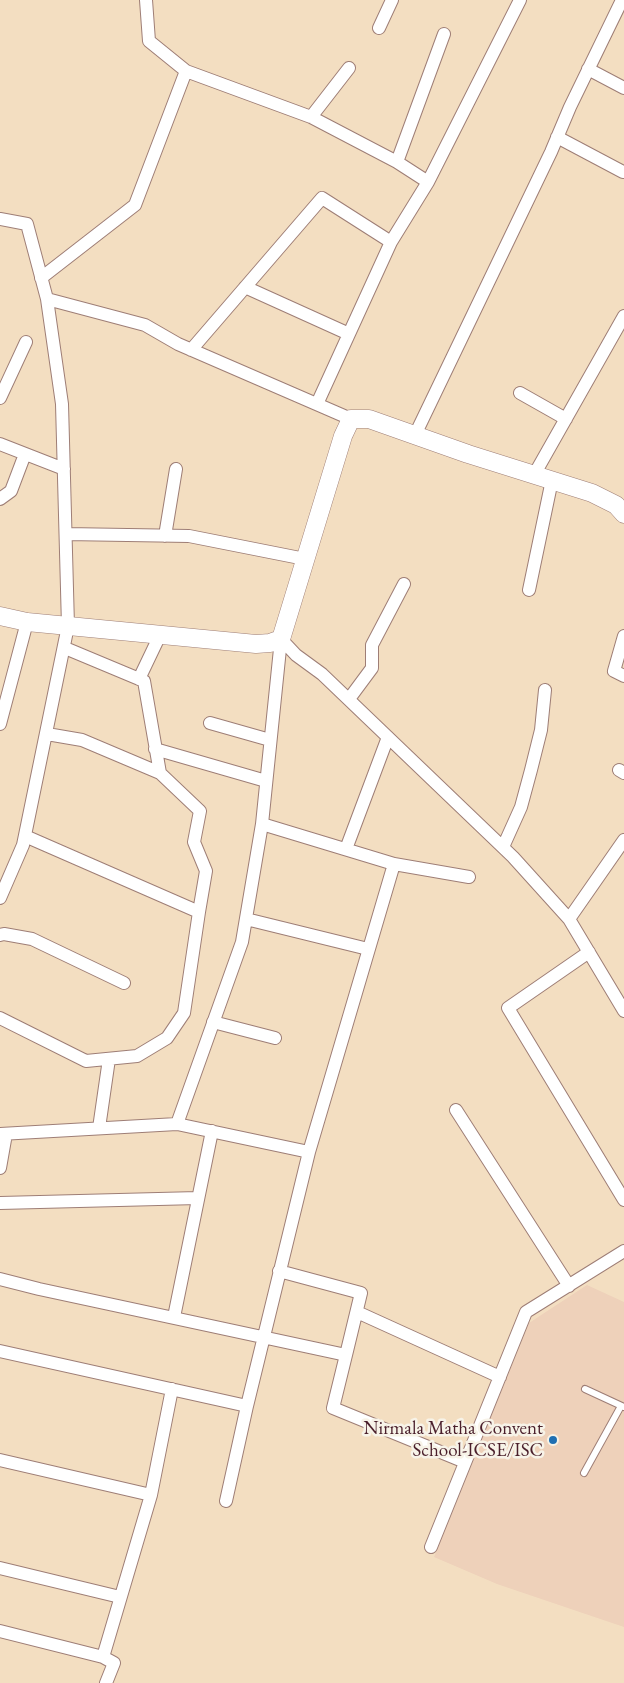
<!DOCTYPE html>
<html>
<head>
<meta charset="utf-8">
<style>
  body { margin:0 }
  canvas { display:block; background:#f3dec1 }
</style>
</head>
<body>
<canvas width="624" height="1683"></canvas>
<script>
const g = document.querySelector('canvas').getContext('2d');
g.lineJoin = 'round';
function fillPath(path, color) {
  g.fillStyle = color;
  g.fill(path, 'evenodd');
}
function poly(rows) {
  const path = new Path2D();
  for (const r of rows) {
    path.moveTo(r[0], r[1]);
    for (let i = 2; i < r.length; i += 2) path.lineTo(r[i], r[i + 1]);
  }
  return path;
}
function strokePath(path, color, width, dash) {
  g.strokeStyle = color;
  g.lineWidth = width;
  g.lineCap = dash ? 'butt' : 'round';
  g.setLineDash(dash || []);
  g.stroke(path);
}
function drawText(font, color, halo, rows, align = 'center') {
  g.font = font + ' "EB Garamond",serif';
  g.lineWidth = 5;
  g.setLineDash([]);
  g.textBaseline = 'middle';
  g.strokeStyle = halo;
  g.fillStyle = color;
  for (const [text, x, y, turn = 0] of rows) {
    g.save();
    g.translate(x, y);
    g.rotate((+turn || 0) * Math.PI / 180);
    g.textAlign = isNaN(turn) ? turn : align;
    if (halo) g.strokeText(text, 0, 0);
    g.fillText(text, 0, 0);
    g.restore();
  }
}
const built = poly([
  [587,1285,624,1302,624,1627,497,1584,434,1557,529,1323]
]);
const lane = poly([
  [585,1389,624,1407],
  [584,1473,621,1406]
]);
const street = poly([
  [146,0,149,41,186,71,311,117,397,162,428,182],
  [379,28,392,0],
  [588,69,624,88],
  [311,117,349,68],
  [557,137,623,172],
  [397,162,444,34],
  [0,219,27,224,47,299,145,325,178,344,351,419],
  [41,278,135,205,186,71],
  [245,287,349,334],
  [191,350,322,198,391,242,428,182,520,0],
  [520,393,566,419],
  [0,398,26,342],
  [317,404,391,242],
  [415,435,551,152,570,107,622,0],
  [0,444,64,469],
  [534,475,624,316],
  [0,499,11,491,25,454],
  [66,534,189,536,305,559],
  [165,536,176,469],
  [529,590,552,480],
  [624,636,614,671,624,676],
  [281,639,296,655,322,674,513,857,569,919,624,1011],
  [139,679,160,635],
  [349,699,372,668,372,645,404,584],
  [210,723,270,740],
  [0,724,27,622],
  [47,734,82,740,160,773],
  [155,749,266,781],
  [619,770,624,773],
  [25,836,199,912,206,871,194,842,200,811,160,773,144,681,65,648],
  [503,847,521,807,531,770,541,730,545,690],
  [346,849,388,737],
  [394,864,469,877],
  [0,898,23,845,68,626,62,404,47,299],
  [246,919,368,949],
  [569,919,624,840],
  [0,935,4,934,32,939,124,983],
  [589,952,508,1008,624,1200],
  [0,1018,86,1061,137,1056,167,1038,184,1013,199,912],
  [213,1022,275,1038],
  [456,1110,569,1286],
  [177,1124,309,1152],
  [99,1128,109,1059],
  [0,1134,177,1124,242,942,262,824,281,639],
  [0,1168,6,1134],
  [0,1203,198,1198],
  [0,1279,39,1289,346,1355,361,1293,279,1271],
  [357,1312,500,1377],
  [174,1317,212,1131],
  [0,1351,247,1406,309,1152,394,864,262,824],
  [346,1355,333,1408,465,1462],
  [0,1460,151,1495],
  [226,1501,247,1406],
  [431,1547,526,1312,624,1251],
  [0,1568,120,1597],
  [0,1631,103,1657,151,1495,172,1389],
  [103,1657,114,1663,106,1683]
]);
const secondary = poly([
  [0,616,27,622,256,644,270,643,281,639,343,436,351,419,369,419,468,454,592,493,616,505,624,514]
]);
const markers = [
  [553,1440,5,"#1f6fb2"]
];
const poiNames = [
  ["Nirmala Matha Convent",543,1429],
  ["School-ICSE/ISC",543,1451]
];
fillPath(built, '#eed1ba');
strokePath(lane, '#9e7e76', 8);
strokePath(street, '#9e7e76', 14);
strokePath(secondary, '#9e7e76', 19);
strokePath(lane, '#fff', 6);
strokePath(street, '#fff', 12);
strokePath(secondary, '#fff', 18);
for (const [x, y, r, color] of markers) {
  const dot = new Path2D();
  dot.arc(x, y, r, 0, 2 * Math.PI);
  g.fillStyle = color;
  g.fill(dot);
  strokePath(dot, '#f7f3e8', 2);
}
drawText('19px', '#4a1f2b', '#f7f3e8', poiNames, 'right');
</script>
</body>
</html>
